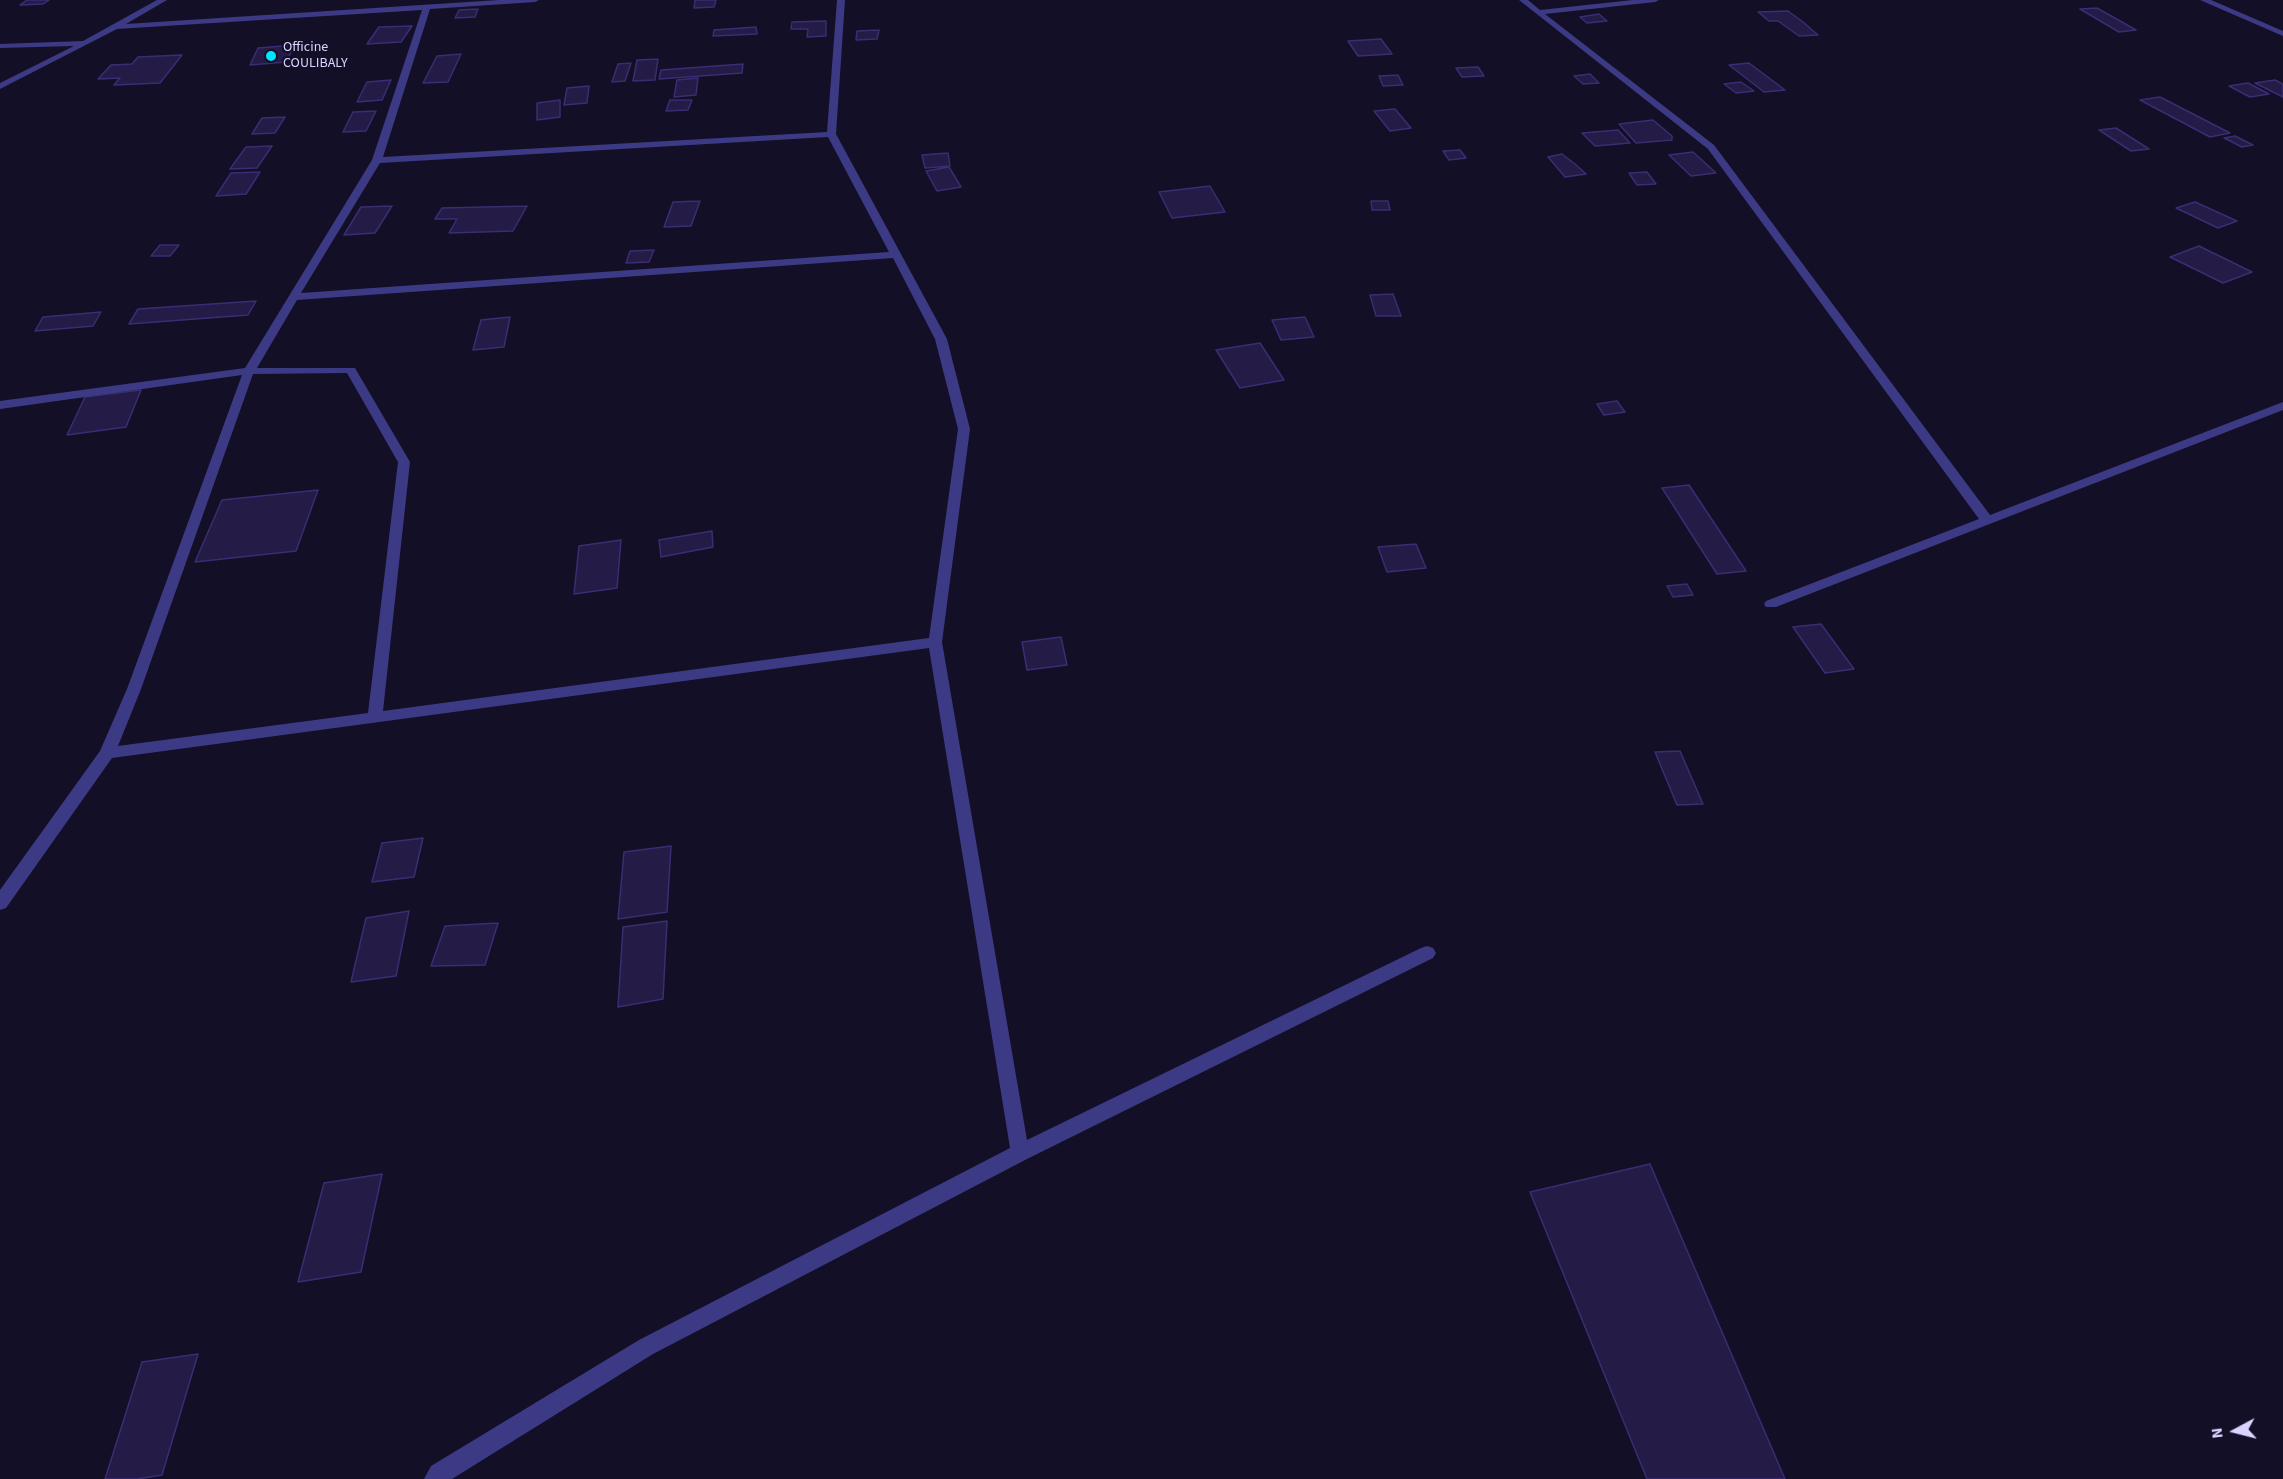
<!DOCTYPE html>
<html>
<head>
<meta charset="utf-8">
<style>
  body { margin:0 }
  #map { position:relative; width:2283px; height:1479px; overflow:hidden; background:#130f26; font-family:"Source Sans 3",sans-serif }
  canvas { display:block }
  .north { position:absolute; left:2205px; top:1401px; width:60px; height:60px; -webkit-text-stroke:4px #130f26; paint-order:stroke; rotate:263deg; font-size:16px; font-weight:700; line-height:24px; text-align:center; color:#d9d4ff }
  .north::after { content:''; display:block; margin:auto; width:21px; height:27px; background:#d9d4ff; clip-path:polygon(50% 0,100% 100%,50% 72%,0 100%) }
</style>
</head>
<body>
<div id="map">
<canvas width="2283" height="1479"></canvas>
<div class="north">N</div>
</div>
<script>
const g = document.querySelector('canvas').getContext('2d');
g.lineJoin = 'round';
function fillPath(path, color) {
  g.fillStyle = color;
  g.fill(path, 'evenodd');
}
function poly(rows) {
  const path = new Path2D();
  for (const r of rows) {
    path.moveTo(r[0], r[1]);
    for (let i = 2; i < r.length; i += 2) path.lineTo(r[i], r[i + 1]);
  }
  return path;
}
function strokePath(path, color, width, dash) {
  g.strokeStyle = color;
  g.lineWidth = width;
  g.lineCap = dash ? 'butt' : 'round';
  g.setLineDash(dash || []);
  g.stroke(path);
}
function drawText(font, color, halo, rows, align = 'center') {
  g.font = font + ' "Source Sans 3",sans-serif';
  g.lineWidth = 4.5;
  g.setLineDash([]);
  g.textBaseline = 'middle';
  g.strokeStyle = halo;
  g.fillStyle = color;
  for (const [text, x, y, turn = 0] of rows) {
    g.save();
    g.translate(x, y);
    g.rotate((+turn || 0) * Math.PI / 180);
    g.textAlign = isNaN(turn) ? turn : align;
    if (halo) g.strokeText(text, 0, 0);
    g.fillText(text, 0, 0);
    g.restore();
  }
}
const building = poly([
  [27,0,49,0,43,4,20,5,27,0],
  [695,0,716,0,714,7,694,8,695,0],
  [2097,8,2136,30,2119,32,2080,9,2097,8],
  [478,9,475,17,455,18,459,10,478,9],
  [1788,11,1803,22,1818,35,1799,36,1778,21,1769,21,1758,12,1788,11],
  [1599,14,1607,21,1587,23,1580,17,1599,14],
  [826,21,826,36,807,37,808,29,791,29,792,22,826,21],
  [412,26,401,42,367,44,379,27,412,26],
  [756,27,757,34,713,36,714,30,756,27],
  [879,30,877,39,856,40,857,31,879,30],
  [1381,39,1392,54,1358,56,1348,41,1381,39],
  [295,45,286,62,250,65,258,48,295,45],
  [461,54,448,82,423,83,437,56,461,54],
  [182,55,160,83,114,85,120,78,98,79,111,65,132,64,138,57,182,55],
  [658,59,655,80,633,81,637,60,658,59],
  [631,63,625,81,612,82,618,64,631,63],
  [1749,63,1785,90,1764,92,1729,65,1749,63],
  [743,64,742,73,659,79,661,70,743,64],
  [1478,67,1484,76,1462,77,1456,68,1478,67],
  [1590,74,1599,83,1583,84,1574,76,1590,74],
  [1398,75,1403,85,1383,86,1379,76,1398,75],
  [698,78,696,95,674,97,677,80,698,78],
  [391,80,382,100,357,102,367,82,391,80],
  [2275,80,2283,84,2283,97,2255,83,2275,80],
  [1741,82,1754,91,1736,93,1724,84,1741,82],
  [2248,83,2269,94,2250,97,2229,86,2248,83],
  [589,86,587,103,564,105,567,88,589,86],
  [2160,97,2230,133,2210,137,2140,100,2160,97],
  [560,100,560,117,537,120,537,103,560,100],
  [670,100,692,100,688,110,666,111,670,100],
  [1395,109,1411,128,1390,131,1374,111,1395,109],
  [376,111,366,131,343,132,353,112,376,111],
  [285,117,275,133,252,134,262,118,285,117],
  [1653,120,1672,136,1672,140,1636,143,1619,124,1653,120],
  [2116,128,2149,149,2131,151,2099,130,2116,128],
  [1618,130,1630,143,1595,146,1582,133,1618,130],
  [2235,136,2253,145,2242,147,2224,138,2235,136],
  [272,146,257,168,230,169,246,147,272,146],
  [1460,150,1466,158,1449,160,1443,151,1460,150],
  [1693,152,1716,173,1691,176,1669,155,1693,152],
  [948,153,950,166,925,168,922,155,948,153],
  [1562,154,1575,164,1586,174,1565,177,1548,157,1562,154],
  [949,167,961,187,937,191,926,171,949,167],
  [260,172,246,194,216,196,231,173,260,172],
  [1647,172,1656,184,1637,185,1629,173,1647,172],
  [1210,186,1225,212,1172,218,1159,192,1210,186],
  [700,201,691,226,664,227,673,202,700,201],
  [1371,201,1388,201,1390,210,1372,210,1371,201],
  [2195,202,2237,221,2218,228,2176,208,2195,202],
  [392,206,375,233,344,235,361,207,392,206],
  [527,206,513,231,449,233,457,219,435,219,442,208,527,206],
  [160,245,179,245,170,256,151,256,160,245],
  [2199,246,2252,272,2223,283,2170,257,2199,246],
  [654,250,649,262,626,263,630,251,654,250],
  [1393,294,1401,316,1376,316,1370,295,1393,294],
  [256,301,248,315,129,324,138,309,256,301],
  [101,312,93,326,35,331,43,317,101,312],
  [510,317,504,347,473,350,481,320,510,317],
  [1305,317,1314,337,1281,340,1272,320,1305,317],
  [1260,343,1284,380,1240,388,1216,350,1260,343],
  [141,390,126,427,67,435,85,397,141,390],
  [1617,401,1625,412,1604,415,1597,404,1617,401],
  [1689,485,1746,571,1717,574,1662,488,1689,485],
  [318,490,296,551,195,562,222,500,318,490],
  [712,531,713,547,661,557,659,540,712,531],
  [621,540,617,588,574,594,579,546,621,540],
  [1416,544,1426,568,1387,572,1378,547,1416,544],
  [1687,584,1693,595,1673,597,1667,586,1687,584],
  [1821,624,1854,669,1825,673,1793,627,1821,624],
  [1061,637,1067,665,1027,670,1022,642,1061,637],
  [1680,751,1703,804,1677,805,1655,752,1680,751],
  [423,838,414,877,372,882,382,843,423,838],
  [671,846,667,912,618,919,624,852,671,846],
  [409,911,396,976,351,982,366,918,409,911],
  [667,921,663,999,618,1007,623,927,667,921],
  [498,923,485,965,431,966,445,926,498,923],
  [1650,1164,1785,1479,1647,1479,1530,1192,1650,1164],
  [382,1174,361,1272,298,1282,324,1183,382,1174],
  [198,1354,162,1475,137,1479,105,1479,142,1362,198,1354]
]);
const street = poly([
  [157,0,167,0,126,24,499,0,539,0,535,2,430,9,383,157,827,132,837,0,845,0,836,134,947,339,970,429,942,642,1027,1140,1421,948,1427,946,1433,948,1436,953,1433,958,1027,1159,653,1354,452,1479,424,1479,431,1466,639,1340,1010,1148,929,648,112,758,6,908,0,910,0,890,100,751,127,689,242,375,0,409,0,401,245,368,372,160,422,10,117,29,0,89,0,83,74,46,0,48,0,44,83,41,157,0],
  [828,137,889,252,301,293,380,163,828,137],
  [893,258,935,339,958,429,929,638,383,711,410,462,355,368,257,368,297,300,893,258],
  [347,373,398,462,368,713,118,746,141,689,253,374,347,373],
  [1519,0,1528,0,1540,10,1633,0,1659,0,1655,2,1545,14,1714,145,1990,515,2283,402,2283,410,1776,607,1766,607,1764,604,1766,601,1979,519,1708,149,1519,0],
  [2200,0,2211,0,2283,31,2283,36,2200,0]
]);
const markers = [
  [271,56,6,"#00e5ff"]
];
const farPoinames = [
  ["Officine",283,48],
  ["COULIBALY",283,64]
];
fillPath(building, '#241b47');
strokePath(building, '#3b2d73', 1.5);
fillPath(street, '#3d3a85');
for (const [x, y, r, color] of markers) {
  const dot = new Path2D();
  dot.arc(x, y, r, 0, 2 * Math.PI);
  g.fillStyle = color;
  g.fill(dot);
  strokePath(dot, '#130f26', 2);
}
drawText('14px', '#d9d4ff', '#130f26', farPoinames, 'left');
</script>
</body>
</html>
